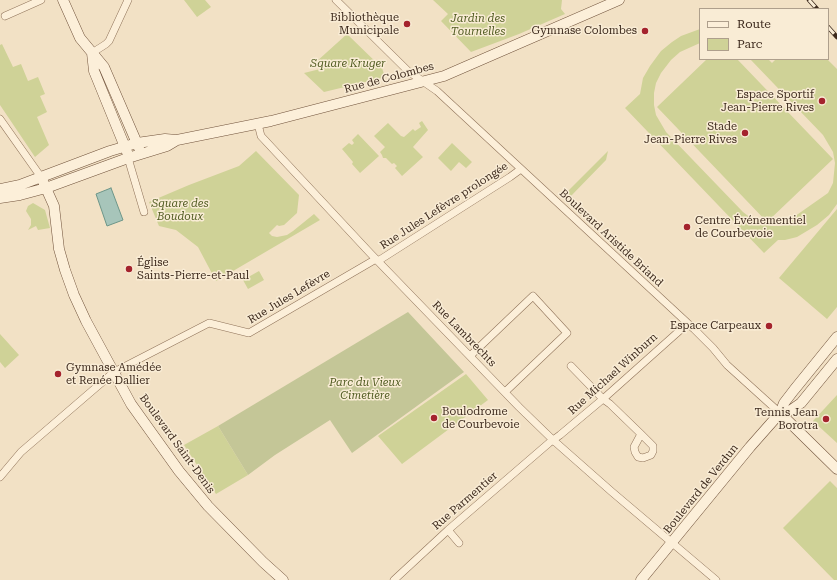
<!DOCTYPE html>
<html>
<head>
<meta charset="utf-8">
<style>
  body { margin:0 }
  #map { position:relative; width:837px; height:580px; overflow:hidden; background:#f2e1c5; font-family:"Roboto Serif",serif }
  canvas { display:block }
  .legend { position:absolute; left:699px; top:8px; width:130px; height:52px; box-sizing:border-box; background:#f9ecd5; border:1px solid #ae9f8c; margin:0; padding:5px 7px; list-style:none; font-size:12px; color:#3e2b1e }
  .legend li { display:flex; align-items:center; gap:8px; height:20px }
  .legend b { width:20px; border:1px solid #ae9f8c }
</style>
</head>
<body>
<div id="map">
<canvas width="837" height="580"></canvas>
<ul class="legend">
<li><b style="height:5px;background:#fcefd9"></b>Route</li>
<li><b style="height:11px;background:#cfd297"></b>Parc</li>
</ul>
</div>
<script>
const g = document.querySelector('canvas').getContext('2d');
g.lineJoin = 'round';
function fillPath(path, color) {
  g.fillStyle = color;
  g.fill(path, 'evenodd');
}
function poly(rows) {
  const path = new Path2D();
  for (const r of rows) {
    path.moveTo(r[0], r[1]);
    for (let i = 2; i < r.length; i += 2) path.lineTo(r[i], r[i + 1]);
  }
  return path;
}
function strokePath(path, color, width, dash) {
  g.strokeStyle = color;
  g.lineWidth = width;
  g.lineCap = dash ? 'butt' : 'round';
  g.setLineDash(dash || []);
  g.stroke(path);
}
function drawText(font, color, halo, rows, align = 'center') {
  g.font = font + ' "Roboto Serif",serif';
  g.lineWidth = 3;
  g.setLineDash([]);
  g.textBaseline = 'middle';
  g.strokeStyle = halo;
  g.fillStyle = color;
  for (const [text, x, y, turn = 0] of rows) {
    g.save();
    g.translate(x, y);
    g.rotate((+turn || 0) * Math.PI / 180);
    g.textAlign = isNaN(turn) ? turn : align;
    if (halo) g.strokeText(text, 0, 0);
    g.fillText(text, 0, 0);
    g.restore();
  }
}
const green = poly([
  [184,0,205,0,211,7,197,17],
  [433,0,562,0,561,9,565,14,519,34,471,52,441,21,448,14],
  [700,29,700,43,680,52,671,60,661,73,656,83,654,93,654,105,656,115,666,132,743,212,752,219,759,223,772,226,781,226,828,193,833,183,835,163,833,152,823,135,750,59,768,59,772,63,776,59,827,59,837,69,837,204,829,215,817,225,797,237,785,240,778,240,764,253,625,108,640,94,643,78,650,66,661,51,672,42,681,36],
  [347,34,382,68,384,74,382,78,324,92,304,73,324,68,316,62],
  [2,44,13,67,21,64,28,81,38,77,45,94,40,96,47,112,37,117,49,145,35,157,0,105,0,45],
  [707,59,737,59,833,159,767,222,657,107],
  [422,121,428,130,413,147,423,157,402,176,395,168,397,166,394,163,392,164,386,158,383,158,382,155,380,152,385,147,374,136,388,123,401,136,404,137,413,129,415,131,421,127,419,123],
  [358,134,379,156,360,173,352,164,353,162,342,149,349,143,352,145,354,143,352,140],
  [452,143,472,162,466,168,459,162,451,171,438,158],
  [256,151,299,195,297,213,284,225,279,226,277,225,269,233,272,236,277,237,287,235,293,231,314,214,320,220,216,281,198,247,176,230,159,226,149,202,189,185,239,166],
  [608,151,606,160,570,197,566,193],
  [33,203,45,210,50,228,38,230,36,226,28,230,31,225,31,219,26,211,28,206],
  [837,209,837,307,827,319,779,278],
  [259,271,264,280,248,289,243,280],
  [0,334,19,355,5,368,0,362],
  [466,374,488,400,402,464,378,436],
  [837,395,837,443,813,421],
  [218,426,248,475,216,494,184,445],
  [830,481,837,488,837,580,834,580,783,528]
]);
const cemetery = poly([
  [408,312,464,372,352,453,330,420,275,455,248,475,218,426]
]);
const water = poly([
  [111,188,123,220,107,226,96,194,111,188]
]);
const street = poly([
  [336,0,408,71,437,91,694,329,713,348,727,365,780,413],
  [5,16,41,0],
  [92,53,106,44,109,41,128,0],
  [0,119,41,177],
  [258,124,261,136,370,253,519,407,553,440,612,492,716,580],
  [128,158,144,212],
  [378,261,510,177,521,169],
  [470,356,533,296,567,333,505,392],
  [571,366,603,399,610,404,641,434,653,446,653,451,651,455,643,458,638,457,635,452,634,447,641,434],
  [0,477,21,452,114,372,209,323,249,333,376,259],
  [448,530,459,543],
  [394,580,448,530,549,443,560,435,603,399,687,324]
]);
const secondary = poly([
  [63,0,80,38,104,67,139,148],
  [92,53,94,71,127,152],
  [41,177,54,206,59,249,65,270,74,295,86,321,131,404,179,471,208,506,263,562,283,580],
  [0,189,20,185,110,151,137,143,165,139,177,140],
  [0,198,20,195,46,188,128,158,167,146,177,140,271,121,444,76,619,0],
  [780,413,791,410,801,403,837,359],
  [780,413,837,469],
  [641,580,750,447,780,413,784,403,794,390,837,337]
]);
const rail = poly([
  [809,0,817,9],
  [828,27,837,37]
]);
const markers = [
  [407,24,4,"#a4232d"],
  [645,31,4,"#a4232d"],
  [822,101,4,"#a4232d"],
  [745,133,4,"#a4232d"],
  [687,227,4,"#a4232d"],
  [129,269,4,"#a4232d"],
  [769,326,4,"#a4232d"],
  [58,374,4,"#a4232d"],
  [434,418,4,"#a4232d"],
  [826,419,4,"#a4232d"]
];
const poiNames = [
  ["Bibliothèque",399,18],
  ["Municipale",399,31],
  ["Gymnase Colombes",637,31],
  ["Espace Sportif",814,95],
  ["Jean-Pierre Rives",814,108],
  ["Stade",737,127],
  ["Jean-Pierre Rives",737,140],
  ["Centre Événementiel",695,221,"left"],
  ["de Courbevoie",695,234,"left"],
  ["Église",137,263,"left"],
  ["Saints-Pierre-et-Paul",137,276,"left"],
  ["Espace Carpeaux",761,326],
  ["Gymnase Amédée",66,368,"left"],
  ["et Renée Dallier",66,381,"left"],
  ["Boulodrome",442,412,"left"],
  ["de Courbevoie",442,425,"left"],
  ["Tennis Jean",818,413],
  ["Borotra",818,426]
];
const parkNames = [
  ["Jardin des",478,19],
  ["Tournelles",478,32],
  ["Square Kruger",348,64],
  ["Square des",180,204],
  ["Boudoux",180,217],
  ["Parc du Vieux",365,383],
  ["Cimetière",365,396]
];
const streetNames = [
  ["Rue de Colombes",389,78,-15],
  ["Rue Jules Lefèvre prolongée",444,206,-33],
  ["Boulevard Aristide Briand",611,238,43],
  ["Rue Jules Lefèvre",289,297,-31],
  ["Rue Lambrechts",464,334,46],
  ["Rue Michael Winburn",613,374,-42],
  ["Boulevard Saint-Denis",177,444,54],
  ["Boulevard de Verdun",701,489,-51],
  ["Rue Parmentier",465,501,-41]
];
fillPath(green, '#cfd297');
fillPath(cemetery, '#c4c697');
fillPath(water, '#a7c5ba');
strokePath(water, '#6c9588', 1);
strokePath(street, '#8f7259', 8);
strokePath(secondary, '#71533c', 11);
strokePath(street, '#fcefd9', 7);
strokePath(secondary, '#fcefd9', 10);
strokePath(rail, '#3e2b1e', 4.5);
strokePath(rail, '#f9ecd5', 3, [9]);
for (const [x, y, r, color] of markers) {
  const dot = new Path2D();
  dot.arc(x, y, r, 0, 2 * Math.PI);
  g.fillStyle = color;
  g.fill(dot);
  strokePath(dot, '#f9ecd5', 1.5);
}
drawText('11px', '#3e2b1e', '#f9ecd5', poiNames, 'right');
drawText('italic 11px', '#525d23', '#f9ecd5', parkNames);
drawText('11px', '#3e2b1e', '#f9ecd5', streetNames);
</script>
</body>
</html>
